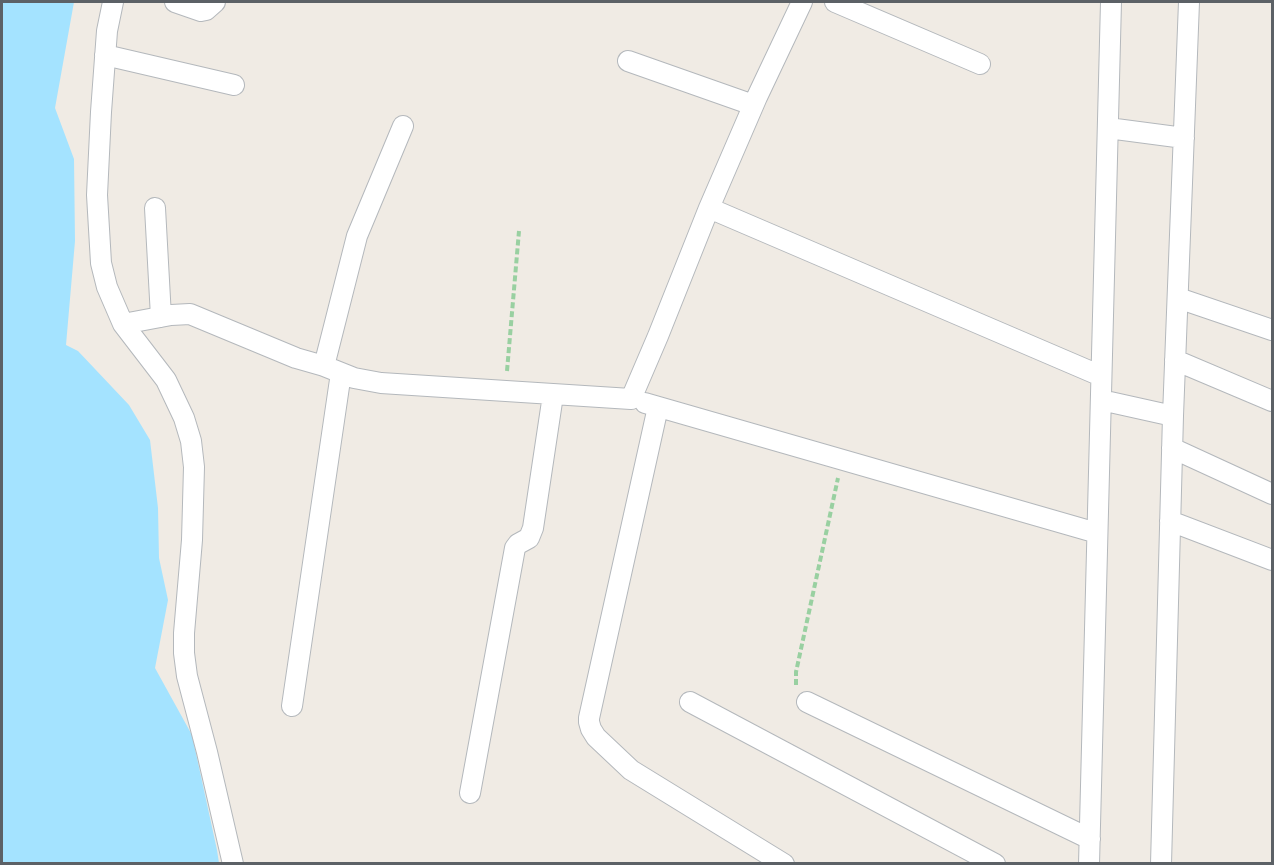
<!DOCTYPE html>
<html>
<head>
<meta charset="utf-8">
<style>
  body { margin:0 }
  #map { position:relative; width:1274px; height:865px; overflow:hidden; background:#f0ebe4; font-family:Mulish,sans-serif }
  canvas { display:block }
  .frame { position:absolute; inset:0; border:3px solid #5c6166; pointer-events:none }
</style>
</head>
<body>
<div id="map">
<canvas width="1274" height="865"></canvas>
<div class="frame"></div>
</div>
<script>
const g = document.querySelector('canvas').getContext('2d');
g.lineJoin = 'round';
function fillPath(path, color) {
  g.fillStyle = color;
  g.fill(path, 'evenodd');
}
function poly(rows) {
  const path = new Path2D();
  for (const r of rows) {
    path.moveTo(r[0], r[1]);
    for (let i = 2; i < r.length; i += 2) path.lineTo(r[i], r[i + 1]);
  }
  return path;
}
function strokePath(path, color, width, dash) {
  g.strokeStyle = color;
  g.lineWidth = width;
  g.lineCap = dash ? 'butt' : 'round';
  g.setLineDash(dash || []);
  g.stroke(path);
}
const water = poly([
  [2,2,74,2,55,108,74,159,75,241,66,345,78,351,129,405,150,440,158,508,159,558,168,600,155,668,192,735,217,850,219,863,2,863]
]);
const path = poly([
  [507,371,519,231],
  [796,685,796,672,838,478]
]);
const minor = poly([
  [113,2,107,31,101,112,97,195,101,263,107,287,123,324,166,380,184,418,191,441,194,467,192,540,184,633,184,653,187,676,207,752,233,864],
  [175,2,201,11,206,10,215,2],
  [835,2,980,64],
  [105,55,234,85],
  [628,61,753,105],
  [1108,128,1184,138],
  [155,208,161,317],
  [709,208,1101,376],
  [1178,298,1272,330],
  [123,324,171,315,190,314,296,358,324,366,354,378,381,383,631,399,658,336,709,208,757,97,802,2],
  [1175,360,1272,401],
  [324,366,357,236,403,126],
  [1101,400,1173,416],
  [645,403,1097,533],
  [658,407,589,718,589,722,591,729,596,737,631,770,784,864],
  [1172,448,1272,494],
  [1170,521,1272,560],
  [690,702,995,864],
  [807,702,1090,839],
  [292,706,341,373],
  [470,793,515,548,518,544,529,538,533,528,553,395],
  [1089,864,1111,2],
  [1161,864,1173,416,1189,2]
]);
fillPath(water, '#a4e3ff');
strokePath(minor, '#b4b8bc', 22);
strokePath(path, '#99d0a1', 4, [6, 3]);
strokePath(minor, '#fff', 20);
</script>
</body>
</html>
